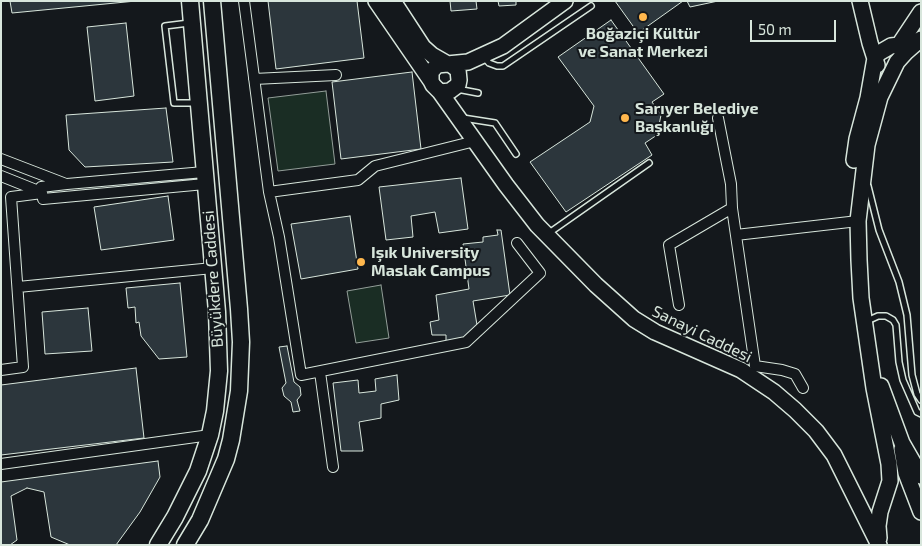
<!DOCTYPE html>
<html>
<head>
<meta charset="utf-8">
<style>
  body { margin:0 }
  #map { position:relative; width:922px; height:546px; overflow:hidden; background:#14181c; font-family:"Exo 2",sans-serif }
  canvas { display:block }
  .frame { position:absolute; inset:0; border:2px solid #d8e6dc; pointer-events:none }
  .scale { position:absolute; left:750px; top:20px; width:86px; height:22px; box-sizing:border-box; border:2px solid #d8e6dc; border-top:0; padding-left:6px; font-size:15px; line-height:18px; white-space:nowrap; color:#d8e6dc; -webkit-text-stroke:4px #14181c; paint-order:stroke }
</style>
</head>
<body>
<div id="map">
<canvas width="922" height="546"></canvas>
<div class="frame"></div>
<div class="scale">50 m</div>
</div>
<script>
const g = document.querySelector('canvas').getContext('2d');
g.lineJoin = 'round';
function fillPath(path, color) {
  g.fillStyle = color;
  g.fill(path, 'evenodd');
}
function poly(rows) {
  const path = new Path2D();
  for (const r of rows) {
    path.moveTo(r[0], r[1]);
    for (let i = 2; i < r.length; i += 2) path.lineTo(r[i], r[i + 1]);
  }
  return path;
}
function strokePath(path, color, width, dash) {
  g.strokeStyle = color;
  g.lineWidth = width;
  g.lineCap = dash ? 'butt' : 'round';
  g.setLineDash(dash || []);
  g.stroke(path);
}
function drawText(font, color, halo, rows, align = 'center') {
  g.font = font + ' "Exo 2",sans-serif';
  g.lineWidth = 4;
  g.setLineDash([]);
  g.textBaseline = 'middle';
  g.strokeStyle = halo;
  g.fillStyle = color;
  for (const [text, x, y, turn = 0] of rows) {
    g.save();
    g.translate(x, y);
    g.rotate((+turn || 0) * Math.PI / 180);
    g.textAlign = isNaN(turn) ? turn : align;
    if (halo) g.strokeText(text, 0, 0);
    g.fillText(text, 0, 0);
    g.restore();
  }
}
const green = poly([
  [326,91,335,164,278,171,268,98,326,91],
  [381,285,389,338,356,343,347,291,381,285]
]);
const building = poly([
  [10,1,136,1,12,13,10,1],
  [268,1,357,1,364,58,276,69,268,1],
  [450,1,476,1,477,9,451,11,450,1],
  [498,1,516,1,516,5,499,6,498,1],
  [615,1,683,1,638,33,615,1],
  [687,1,718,1,690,7,687,1],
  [611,20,664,94,652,102,661,115,657,135,645,143,652,155,566,212,530,162,590,122,594,106,558,57,611,20],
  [126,23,134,96,95,101,87,27,126,23],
  [412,72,421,149,341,159,332,82,412,72],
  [166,108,173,162,85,167,69,150,66,115,166,108],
  [461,178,468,229,439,233,435,212,411,216,413,237,386,240,379,187,461,178],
  [168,196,174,240,101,250,94,207,168,196],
  [350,216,358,269,301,279,291,224,350,216],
  [497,230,501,230,510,295,473,301,478,331,461,340,446,343,446,335,432,335,430,322,439,320,436,295,469,289,463,244,483,242,483,237,498,235,497,230],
  [180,283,187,357,159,359,141,336,139,322,136,323,135,307,128,308,126,288,180,283],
  [88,308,92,351,45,354,42,312,88,308],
  [287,346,294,382,300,387,301,395,297,400,300,411,293,412,291,402,284,396,282,388,286,383,279,347,287,346],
  [136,368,144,438,1,455,1,385,136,368],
  [397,375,399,400,381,404,381,418,359,422,363,451,341,451,333,383,358,380,359,393,376,391,375,379,397,375],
  [158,461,160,477,140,512,116,545,1,545,1,482,158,461],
  [27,488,44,492,51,537,70,545,10,545,17,540,11,496,27,488]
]);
const lane = poly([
  [189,23,165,26,174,103,197,103],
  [483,56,489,63,497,66,503,66,591,6],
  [457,89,478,93],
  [463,118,495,123,516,154],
  [868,186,879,230,899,282,907,315,912,375,917,394,921,400],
  [549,233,649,163],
  [867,321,878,316,886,316,893,320,896,325,899,362,903,380,917,412,921,414]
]);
const street = poly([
  [244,1,269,192,279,237,301,375,466,342,540,273,517,243],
  [254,79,336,75],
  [718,118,731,184,732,208,755,366,782,370,795,374,803,388],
  [1,159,66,184],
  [204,172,67,184,41,187,43,199,205,184],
  [1,176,41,192],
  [269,192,358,180,375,166,475,141],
  [736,235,858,221],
  [18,287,213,268],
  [679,305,669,245,732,208],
  [1,370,23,367,11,197,42,193],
  [320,372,333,467],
  [1,464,210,435]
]);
const secondary = poly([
  [376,1,431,81],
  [393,1,423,47,432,55,446,63],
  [860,1,870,43,877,65],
  [899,45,921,12],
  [450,64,458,70,459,80,458,85,450,91,440,92,433,85,431,81,431,72,437,65,468,62,503,46,565,1],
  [440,92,506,185,537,225,596,285,634,319,655,332,741,370,774,392,795,410,816,431,834,455,879,545],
  [854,160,857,139,868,98,875,58,879,53,891,46,899,45,903,48,906,52],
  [881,386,902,443,921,476],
  [902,449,906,473,921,512],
  [879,538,878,526,880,512,890,481,889,464,874,388,861,298,859,260,858,221,867,145,880,97,897,62,906,52,921,39]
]);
const primary = poly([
  [158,545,175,517,198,471,210,435,215,411,219,371,217,312,190,1],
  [185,545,200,520,226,459,231,440,239,391,241,342,239,309,212,1]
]);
const markers = [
  [643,17,5,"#ffb74d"],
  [625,118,5,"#ffb74d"],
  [361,262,5,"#ffb74d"]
];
const poiNames = [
  ["Boğaziçi Kültür",643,34,"center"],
  ["ve Sanat Merkezi",643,52,"center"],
  ["Sarıyer Belediye",635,109],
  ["Başkanlığı",635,127],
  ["Işık University",371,253],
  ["Maslak Campus",371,271]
];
const streetNames = [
  ["Büyükdere Caddesi",213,279,-94],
  ["Sanayi Caddesi",702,334,26]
];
fillPath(green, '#1a2d24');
strokePath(green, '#939e99', 1);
fillPath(building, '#2c363c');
strokePath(building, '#d8e6dc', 1);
strokePath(lane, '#d8e6dc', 8);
strokePath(street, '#d8e6dc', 12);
strokePath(secondary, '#d8e6dc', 18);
strokePath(primary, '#d8e6dc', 19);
strokePath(lane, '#14181c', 5);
strokePath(street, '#14181c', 10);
strokePath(secondary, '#14181c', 15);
strokePath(primary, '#14181c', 16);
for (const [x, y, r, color] of markers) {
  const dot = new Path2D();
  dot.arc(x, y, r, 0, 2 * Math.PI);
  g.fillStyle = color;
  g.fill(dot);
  strokePath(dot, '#14181c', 2);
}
drawText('bold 16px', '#d8e6dc', '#14181c', poiNames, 'left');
drawText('16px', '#d8e6dc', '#14181c', streetNames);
</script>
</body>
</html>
